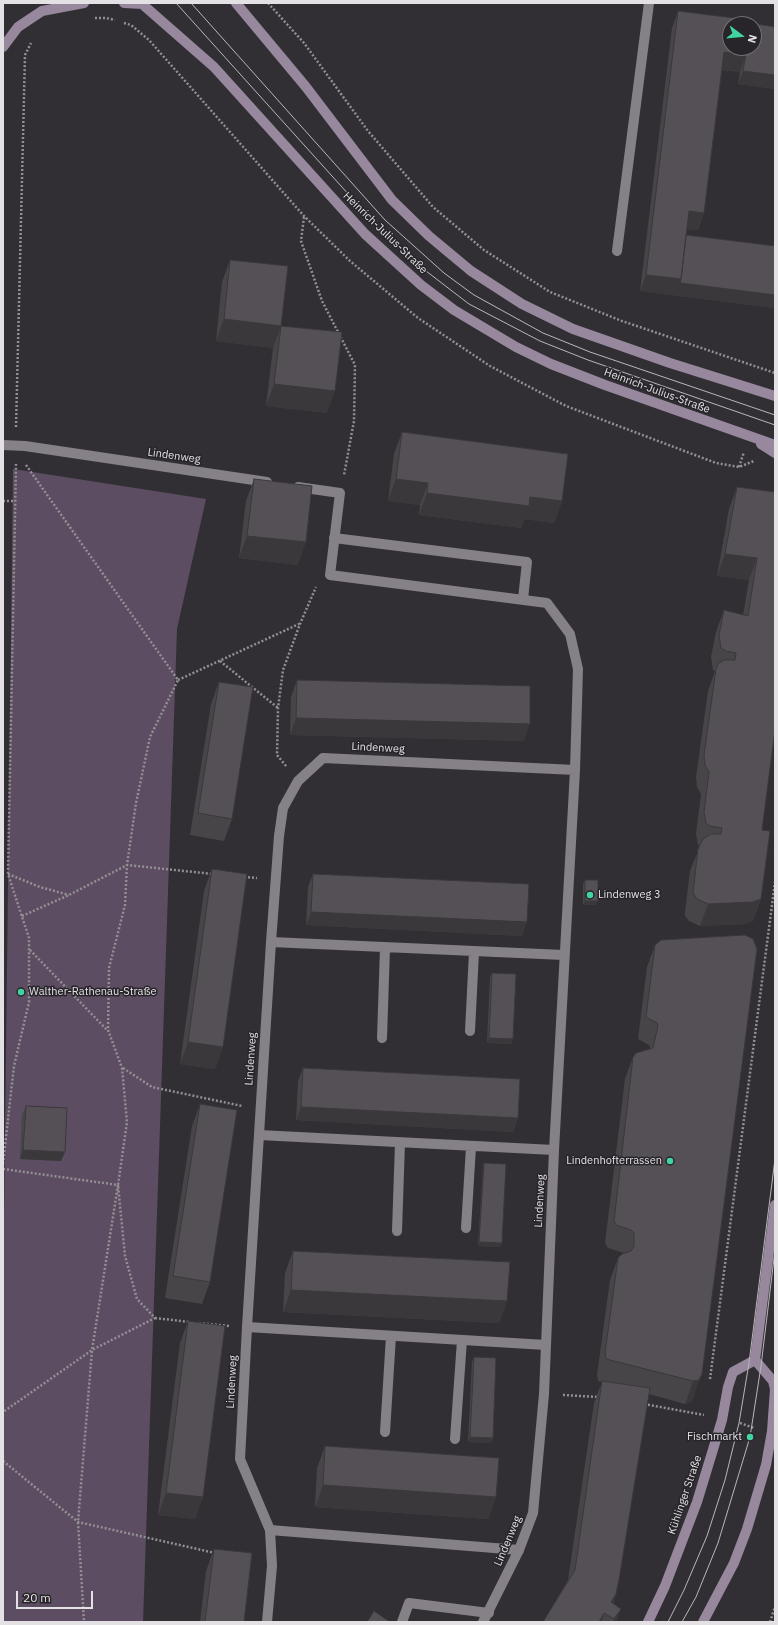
<!DOCTYPE html>
<html>
<head>
<meta charset="utf-8">
<style>
  body { margin:0 }
  #map { position:relative; width:778px; height:1625px; overflow:hidden; background:#322f34; font-family:"IBM Plex Sans",sans-serif }
  canvas { display:block }
  .frame { position:absolute; inset:0; border:4px solid #e3e1e4; pointer-events:none }
  .north { position:absolute; left:722px; top:16px; width:40px; height:40px; box-sizing:border-box; background:#28252a; border:1px solid #737074; border-radius:50%; rotate:106deg; font-size:11px; font-weight:700; line-height:16px; text-align:center; color:#e3e1e4 }
  .north::after { content:''; display:block; margin:auto; width:14px; height:18px; background:#41d4a1; clip-path:polygon(50% 0,100% 100%,50% 72%,0 100%) }
  .scale { position:absolute; left:16px; top:1591px; width:77px; height:18px; box-sizing:border-box; border:2px solid #e3e1e4; border-top:0; padding-left:5px; font-size:12px; line-height:14px; white-space:nowrap; color:#e3e1e4; -webkit-text-stroke:3px #28252a; paint-order:stroke }
</style>
</head>
<body>
<div id="map">
<canvas width="778" height="1625"></canvas>
<div class="frame"></div>
<div class="north">N</div>
<div class="scale">20 m</div>
</div>
<script>
const g = document.querySelector('canvas').getContext('2d');
g.lineJoin = 'round';
function fillPath(path, color) {
  g.fillStyle = color;
  g.fill(path, 'evenodd');
}
function poly(rows) {
  const path = new Path2D();
  for (const r of rows) {
    path.moveTo(r[0], r[1]);
    for (let i = 2; i < r.length; i += 2) path.lineTo(r[i], r[i + 1]);
  }
  return path;
}
function strokePath(path, color, width, dash) {
  g.strokeStyle = color;
  g.lineWidth = width;
  g.lineCap = dash ? 'butt' : 'round';
  g.setLineDash(dash || []);
  g.stroke(path);
}
function drawText(font, color, halo, rows, align = 'center') {
  g.font = font + ' "IBM Plex Sans",sans-serif';
  g.lineWidth = 3;
  g.setLineDash([]);
  g.textBaseline = 'middle';
  g.strokeStyle = halo;
  g.fillStyle = color;
  for (const [text, x, y, turn = 0] of rows) {
    g.save();
    g.translate(x, y);
    g.rotate((+turn || 0) * Math.PI / 180);
    g.textAlign = isNaN(turn) ? turn : align;
    if (halo) g.strokeText(text, 0, 0);
    g.fillText(text, 0, 0);
    g.restore();
  }
}
const green = poly([
  [13,469,206,499,177,629,143,1622,3,1622,3,1301]
]);
const path = poly([
  [268,3,304,43,368,131,433,207,484,250,550,292,622,321,775,373],
  [95,18,106,18,115,20],
  [124,23,131,25,149,40,304,216,350,261,418,318,490,366,566,406,716,463,739,467,754,461],
  [304,217,301,241,322,301,355,365,354,421,344,475],
  [16,427,25,55,31,43],
  [26,465,178,680,150,737,136,803,127,865,125,905,109,968,108,1030,122,1068,127,1122,118,1185,125,1256,137,1299,155,1318,92,1350,78,1522,84,1622],
  [739,467,744,452],
  [3,501,15,501],
  [220,661,278,708],
  [178,680,299,624],
  [286,766,277,755,278,708,283,670,300,624,316,587],
  [8,874,40,887,69,895],
  [244,877,257,878],
  [22,916,69,895,127,865,213,874],
  [30,950,107,1030],
  [123,1068,152,1087,242,1106],
  [3,1164,14,1066,29,1002,29,938,8,874,16,464],
  [3,1169,118,1185,92,1350,3,1412],
  [155,1318,190,1322],
  [199,1323,230,1326],
  [710,1379,775,882],
  [563,1395,598,1397],
  [644,1404,704,1415],
  [740,1423,754,1428],
  [3,1461,78,1522,215,1553],
  [770,1622,775,1607]
]);
const lane = poly([
  [617,251,649,3],
  [334,538,527,562,523,599],
  [271,942,564,955],
  [470,1031,474,952],
  [382,1038,385,948],
  [259,1135,554,1150],
  [466,1228,471,1147],
  [397,1231,400,1143],
  [247,1327,546,1345],
  [385,1432,391,1336],
  [455,1439,462,1340],
  [270,1530,519,1550],
  [402,1622,409,1603,489,1613]
]);
const street = poly([
  [3,445,25,446,267,482],
  [298,487,340,493,330,575,547,603,570,634,578,669,575,770,554,1150,544,1394,533,1513,519,1550,483,1622],
  [267,1622,272,1566,270,1530,240,1459,247,1327,271,942,279,836,283,808,298,781,323,758,575,770]
]);
const secondary = poly([
  [124,3,143,4],
  [141,3,214,67,365,234,421,285,454,310,516,347,551,364,605,385,775,445],
  [236,3,306,87,392,200,429,236,471,271,522,304,573,329,670,363,775,396],
  [3,47,18,27,42,11,84,3],
  [761,444,775,453],
  [755,1360,775,1205],
  [648,1622,665,1586,697,1502,722,1420,728,1387,733,1372,755,1360],
  [703,1622,734,1563,747,1529,766,1465,772,1431,775,1389,773,1381,755,1360]
]);
const tram = poly([
  [176,3,378,227,413,261,469,304,540,341,588,360,775,425],
  [191,3,385,220,444,273,474,295,543,333,590,352,775,415],
  [668,1622,684,1590,707,1536,725,1480,739,1423,749,1363,775,1159],
  [682,1622,696,1597,718,1543,750,1437,761,1366,775,1250]
]);
const wall = poly([
  [678,11,750,23,775,27,775,89,738,84,740,72,722,70,704,213,698,230,687,229,686,235,775,246,775,308,640,291,672,28],
  [230,260,281,326,327,413,266,406,273,348,216,341,222,282],
  [402,432,562,501,554,523,525,519,521,528,419,515,420,505,388,501,394,454],
  [254,479,298,565,239,558,246,501],
  [737,487,775,492,762,830,761,899,753,921,745,924,700,926,689,921,685,916,685,912,690,871,700,846,698,845,696,834,701,794,697,787,696,777,708,691,715,671,713,670,711,657,716,632,724,610,743,615,749,580,717,576,729,509],
  [297,680,524,741,290,735,291,697],
  [219,682,232,819,224,841,190,835,211,704],
  [212,869,223,1047,215,1069,180,1064,204,891],
  [313,874,522,936,306,925,308,887],
  [585,880,596,905,583,905,583,884],
  [745,935,694,1396,691,1402,685,1404,649,1394,616,1594,613,1604,621,1609,616,1622,543,1622,568,1580,594,1403,602,1382,598,1381,597,1375,610,1280,618,1258,624,1253,608,1248,605,1243,625,1079,633,1057,650,1049,650,1048,649,1045,638,1039,647,967,655,945],
  [492,973,512,1044,487,1043,490,977],
  [303,1068,518,1118,513,1132,296,1120,298,1081],
  [200,1104,210,1282,202,1304,165,1298,192,1126],
  [26,1106,61,1161,20,1159,22,1115],
  [484,1163,502,1243,500,1247,478,1246,483,1167],
  [293,1251,507,1301,499,1323,283,1312,285,1273],
  [188,1321,203,1497,195,1519,158,1515,180,1343],
  [474,1357,493,1438,491,1443,468,1442,472,1362],
  [325,1446,496,1497,488,1519,315,1507,317,1468],
  [214,1549,244,1622,200,1622,206,1571]
]);
const shadedWall = poly([
  [724,52,746,55,740,72,718,69],
  [743,71,775,75,775,89,738,84],
  [689,211,704,213,698,230,683,228],
  [646,275,681,279,775,295,775,308,640,291],
  [224,319,281,326,273,348,216,341],
  [274,384,335,391,327,413,266,406],
  [396,479,428,483,420,505,388,501],
  [427,493,530,497,562,501,554,523,525,519,521,528,419,515],
  [247,536,306,542,298,565,239,558],
  [725,554,757,558,749,580,717,576],
  [296,718,530,724,524,741,290,735],
  [761,899,753,921,745,924,700,926,708,904],
  [585,901,598,901,596,905,583,905],
  [311,912,527,922,522,936,306,925],
  [489,1038,513,1039,512,1044,487,1043],
  [188,1042,223,1047,215,1069,180,1064],
  [301,1107,518,1118,513,1132,296,1120],
  [23,1150,65,1152,61,1161,20,1159],
  [479,1242,502,1243,500,1247,478,1246],
  [291,1290,507,1301,499,1323,283,1312],
  [702,1374,691,1402,685,1404,693,1381],
  [470,1437,493,1438,491,1443,468,1442],
  [323,1485,496,1497,488,1519,315,1507],
  [166,1493,203,1497,195,1519,158,1515],
  [616,1594,608,1615,611,1602],
  [621,1609,616,1622,613,1622,614,1619],
  [604,1613,601,1622,599,1622]
]);
const building = poly([
  [678,11,750,20,750,24,730,24,730,48,747,48,746,55,724,52,704,213,689,211,681,279,646,275,678,11],
  [750,23,775,27,775,75,743,71,747,48,754,48,754,24,750,24,750,23],
  [686,235,775,246,775,295,680,283,681,279,686,235],
  [230,260,288,266,281,326,342,332,335,391,274,384,281,326,224,319,230,260],
  [402,432,568,454,562,501,530,497,529,506,427,493,428,483,396,479,402,432],
  [254,479,312,486,306,542,247,536,254,479],
  [737,487,775,492,775,730,762,830,770,831,761,899,753,902,708,904,697,899,693,893,698,849,703,839,711,834,721,834,722,828,710,826,706,823,704,812,709,772,705,765,704,755,716,669,718,664,724,660,735,660,736,653,726,651,721,648,719,635,724,610,748,616,757,558,725,554,737,487],
  [297,680,530,686,530,724,296,718,297,680],
  [219,682,253,687,232,819,198,813,219,682],
  [212,869,247,874,223,1047,188,1042,212,869],
  [313,874,529,884,527,922,311,912,313,874],
  [585,880,598,880,598,901,585,901,585,880],
  [745,935,753,939,757,949,702,1374,699,1380,693,1381,606,1359,605,1353,618,1258,622,1254,631,1251,634,1246,634,1233,631,1230,616,1225,614,1221,633,1057,636,1053,653,1048,658,1026,657,1023,646,1017,655,945,661,940,745,935],
  [492,973,516,974,513,1039,489,1038,492,973],
  [303,1068,520,1079,518,1118,301,1107,303,1068],
  [200,1104,237,1110,210,1282,173,1276,200,1104],
  [26,1106,67,1108,65,1152,23,1150,26,1106],
  [484,1163,506,1164,502,1243,479,1242,484,1163],
  [293,1251,510,1262,507,1301,291,1290,293,1251],
  [188,1321,225,1326,203,1497,166,1493,188,1321],
  [474,1357,496,1358,493,1438,470,1437,474,1357],
  [602,1381,650,1388,619,1580,616,1594,611,1602,621,1609,614,1619,604,1613,599,1622,543,1622,575,1570,602,1381],
  [325,1446,499,1458,496,1497,323,1485,325,1446],
  [214,1549,252,1553,244,1622,205,1622,214,1549],
  [374,1611,390,1622,367,1622,374,1611]
]);
const markers = [
  [590,895,4,"#41d4a1"],
  [21,992,4,"#41d4a1"],
  [670,1161,4,"#41d4a1"],
  [750,1437,4,"#41d4a1"]
];
const streetNames = [
  ["Heinrich-Julius-Straße",385,233,44],
  ["Heinrich-Julius-Straße",657,391,20],
  ["Lindenweg",174,456,8],
  ["Lindenweg",378,748,3],
  ["Lindenweg",251,1059,-86],
  ["Lindenweg",540,1201,-87],
  ["Lindenweg",232,1382,-87],
  ["Kühlinger Straße",685,1495,-71],
  ["Lindenweg",508,1541,-67]
];
const poiNames = [
  ["Lindenweg 3",598,895],
  ["Walther-Rathenau-Straße",29,992],
  ["Lindenhofterrassen",662,1161,"right"],
  ["Fischmarkt",742,1437,"right"]
];
fillPath(green, '#5c4d62');
strokePath(path, '#939094', 2.5, [2, 2]);
strokePath(lane, '#858187', 10);
strokePath(street, '#858187', 10);
strokePath(secondary, '#97889e', 10);
strokePath(tram, '#b9b7bb', 1);
fillPath(wall, '#484549');
fillPath(shadedWall, '#3b383c');
fillPath(building, '#545055');
strokePath(building, '#3b383c', 1);
for (const [x, y, r, color] of markers) {
  const dot = new Path2D();
  dot.arc(x, y, r, 0, 2 * Math.PI);
  g.fillStyle = color;
  g.fill(dot);
  strokePath(dot, '#28252a', 1.5);
}
drawText('11px', '#e3e1e4', '#28252a', streetNames);
drawText('11px', '#e3e1e4', '#28252a', poiNames, 'left');
</script>
</body>
</html>
